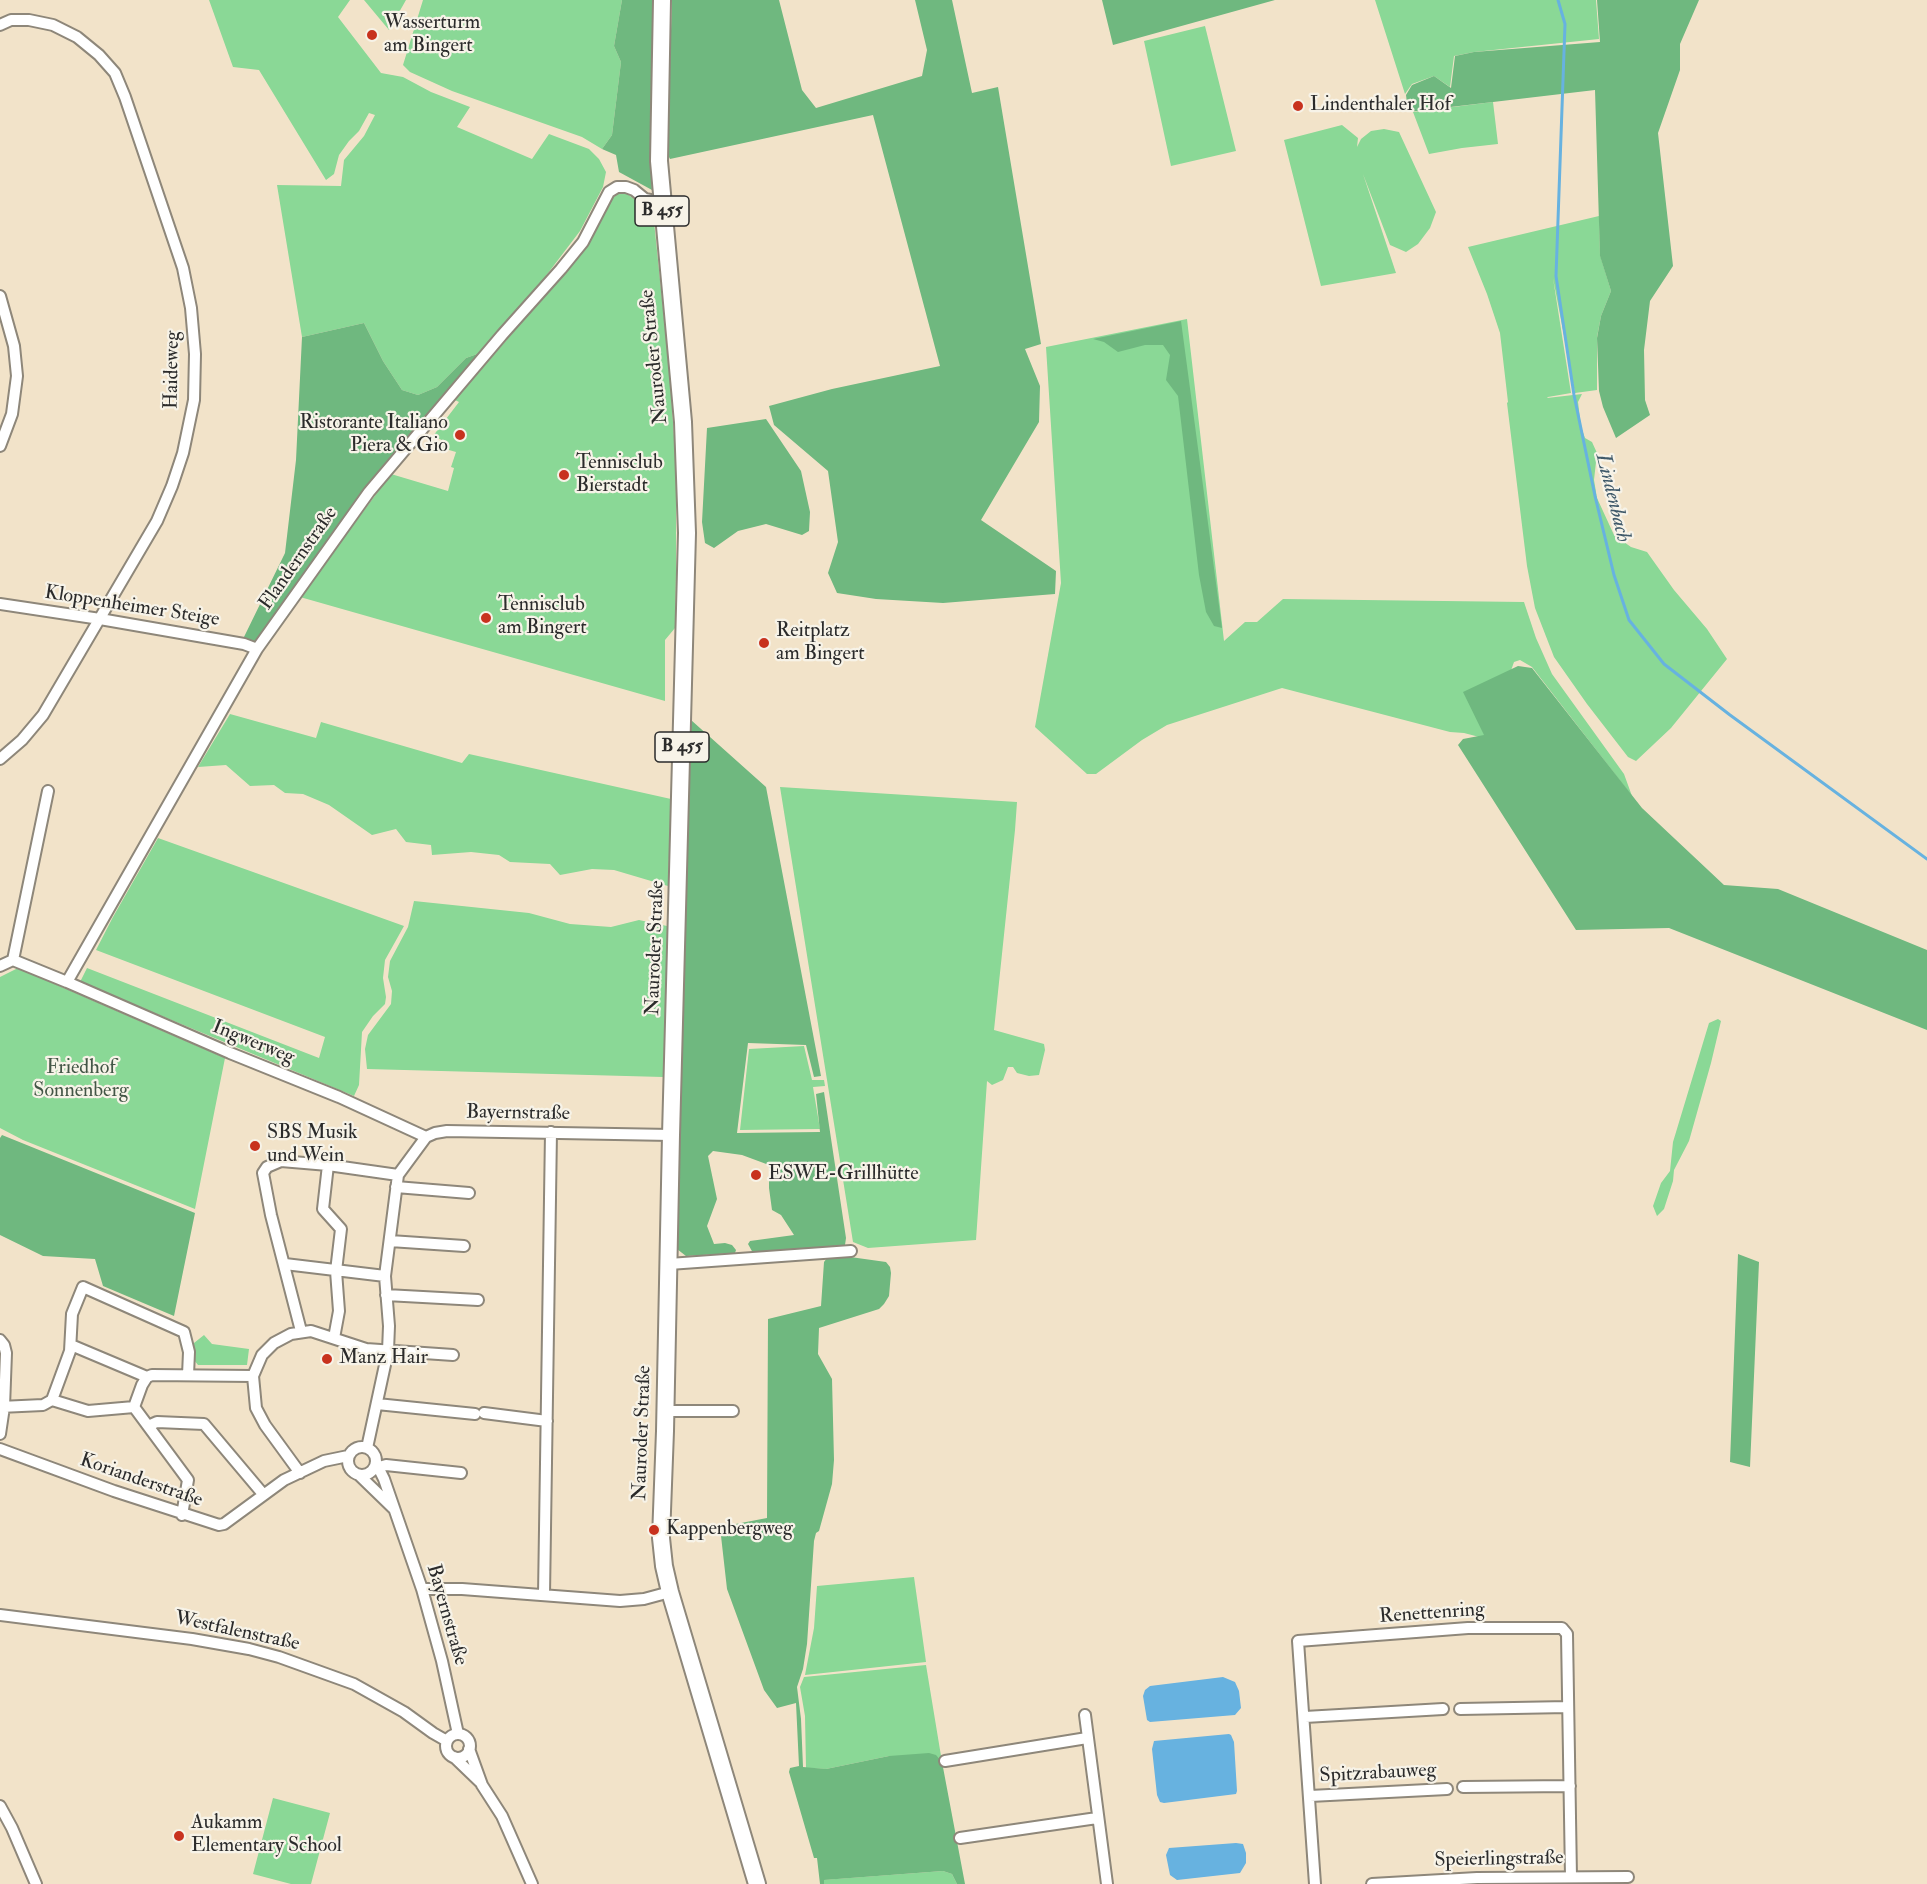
<!DOCTYPE html>
<html>
<head>
<meta charset="utf-8">
<style>
  body { margin:0 }
  canvas { display:block; background:#f2e3c9 }
</style>
</head>
<body>
<canvas width="1927" height="1884"></canvas>
<script>
const g = document.querySelector('canvas').getContext('2d');
g.lineJoin = 'round';
function fillPath(path, color) {
  g.fillStyle = color;
  g.fill(path, 'evenodd');
}
function poly(rows) {
  const path = new Path2D();
  for (const r of rows) {
    if (r.length === 3) {
      path.moveTo(r[0] + r[2], r[1]);
      path.arc(r[0], r[1], r[2], 0, 2 * Math.PI);
      continue;
    }
    path.moveTo(r[0], r[1]);
    for (let i = 2; i < r.length; i += 2) path.lineTo(r[i], r[i + 1]);
  }
  return path;
}
function strokePath(path, color, width, dash) {
  g.strokeStyle = color;
  g.lineWidth = width;
  g.lineCap = dash ? 'butt' : 'round';
  g.setLineDash(dash || []);
  g.stroke(path);
}
function drawText(font, color, halo, rows, align = 'center') {
  g.font = font + ' "IM FELL Double Pica",serif';
  g.lineWidth = 4.5;
  g.setLineDash([]);
  g.textBaseline = 'middle';
  g.strokeStyle = halo;
  g.fillStyle = color;
  for (const [text, x, y, turn = 0] of rows) {
    g.save();
    g.translate(x, y);
    g.rotate((+turn || 0) * Math.PI / 180);
    g.textAlign = isNaN(turn) ? turn : align;
    if (halo) g.strokeText(text, 0, 0);
    g.fillText(text, 0, 0);
    g.restore();
  }
}
const green = poly([
  [209,0,350,0,338,17,381,73,403,77,431,92,470,107,457,127,532,159,549,134,589,149,599,159,606,172,603,187,580,231,523,306,480,353,466,358,437,387,418,395,402,390,383,361,364,323,302,337,277,185,341,186,344,160,364,136,375,115,369,113,359,131,349,141,339,155,334,174,326,180,259,70,233,67],
  [364,0,406,0,389,30],
  [423,0,622,0,614,46,621,62,612,135,602,149,582,137,452,91,410,72,403,65],
  [1375,0,1596,0,1599,39,1474,52,1454,56,1450,87,1434,76,1412,84,1405,94],
  [1205,26,1236,151,1171,166,1144,41],
  [1493,102,1498,144,1462,148,1429,154,1413,112],
  [1342,125,1358,138,1357,147,1361,139,1371,131,1384,129,1399,132,1436,212,1430,228,1418,244,1406,252,1390,245,1363,174,1396,273,1321,286,1284,140],
  [620,192,626,193,642,205,648,207,653,212,669,367,676,464,676,574,675,628,665,640,665,701,300,597,391,474,448,491,454,468,451,467,456,452,442,448,444,441,433,436,459,402,455,400,584,250,613,198],
  [1599,216,1600,255,1611,291,1601,316,1597,337,1597,390,1575,393,1553,278,1571,393,1548,397,1547,398,1582,394,1578,402,1581,427,1585,438,1592,442,1597,453,1594,480,1597,498,1614,535,1631,547,1647,552,1674,590,1707,629,1727,659,1671,728,1636,761,1628,757,1587,704,1554,657,1535,608,1527,566,1507,403,1508,402,1500,333,1487,294,1468,247],
  [1187,319,1224,641,1245,622,1257,622,1283,599,1524,602,1536,638,1552,674,1624,774,1632,796,1532,667,1520,660,1514,662,1487,739,1464,733,1450,732,1282,688,1167,725,1142,740,1096,774,1087,774,1035,727,1061,583,1046,347],
  [230,714,316,738,321,722,462,763,469,754,671,799,668,886,614,870,592,869,560,875,550,864,510,862,499,855,471,852,432,855,431,845,406,842,396,829,372,835,329,805,303,794,285,793,274,785,250,786,226,765,198,767],
  [780,787,1017,802,1015,830,994,1030,1044,1044,1045,1050,1039,1075,1029,1076,1017,1073,1013,1067,1008,1067,1003,1080,992,1085,987,1081,976,1240,868,1248,853,1242],
  [158,838,404,926,385,960,383,978,386,997,385,1004,373,1016,362,1032,359,1085,354,1096,80,982,87,968,319,1058,325,1037,96,950,113,917],
  [414,901,529,913,570,924,611,927,639,920,667,926,666,1039,663,1077,367,1069,365,1049,368,1035,391,1004,392,991,388,977,390,961,408,927],
  [18,968,225,1058,195,1209,23,1140,0,1128,0,977],
  [1718,1019,1721,1021,1711,1063,1689,1141,1674,1170,1673,1181,1664,1209,1657,1216,1653,1206,1661,1183,1670,1171,1673,1142,1709,1023],
  [804,1046,812,1080,824,1080,825,1086,813,1087,820,1129,740,1130,749,1049],
  [204,1335,212,1344,249,1349,247,1365,198,1365,194,1360,194,1343],
  [914,1577,926,1662,805,1675,814,1628,817,1586],
  [926,1665,942,1762,889,1756,826,1769,806,1768,805,1716,800,1687,804,1677],
  [273,1798,330,1813,311,1884,291,1884,253,1874],
  [943,1871,952,1874,957,1884,824,1884,823,1880]
]);
const forest = poly([
  [622,0,654,0,650,157,652,190,619,172,616,155,602,149,612,135,621,62,614,46],
  [672,0,779,0,802,90,816,108,922,76,927,50,915,0,952,0,972,93,998,87,1041,344,1025,349,1040,386,1039,422,981,520,1056,571,1055,594,943,603,876,599,837,593,828,573,838,542,828,471,774,425,769,406,832,389,940,366,873,115,670,159,667,153],
  [1102,0,1275,0,1113,45],
  [1597,0,1699,0,1680,44,1680,70,1658,133,1673,266,1650,301,1644,350,1645,400,1650,415,1616,438,1603,407,1599,391,1597,338,1601,316,1611,291,1600,256,1595,90,1408,112,1406,95,1412,85,1434,76,1451,88,1455,56,1474,52,1600,42],
  [1181,321,1222,628,1214,626,1206,612,1199,575,1178,396,1166,380,1170,355,1163,345,1145,345,1118,352,1104,342,1093,339],
  [364,323,383,361,402,390,418,395,437,387,466,358,480,353,256,643,243,639,285,553,296,460,302,337],
  [766,419,801,471,810,512,809,531,802,535,766,524,738,531,714,548,705,543,702,522,707,428],
  [1518,666,1532,668,1642,808,1724,885,1778,889,1927,950,1927,1030,1669,928,1576,930,1458,745,1463,739,1484,735,1463,692],
  [691,720,766,787,821,1076,814,1077,806,1045,748,1043,737,1133,820,1132,816,1094,824,1092,846,1238,845,1245,753,1253,748,1244,750,1241,794,1235,781,1215,772,1210,769,1188,769,1165,742,1155,713,1151,708,1156,717,1199,707,1226,714,1244,725,1243,732,1245,736,1250,735,1253,686,1256,677,1249,677,1146],
  [2,1135,195,1213,174,1316,103,1286,95,1259,43,1256,0,1235,0,1138],
  [1738,1254,1759,1262,1750,1467,1730,1462],
  [836,1255,886,1262,890,1267,891,1273,889,1296,884,1304,879,1309,819,1328,818,1354,832,1379,834,1460,832,1484,819,1531,816,1533,814,1541,807,1644,803,1669,797,1687,801,1719,803,1767,826,1769,889,1756,929,1753,936,1755,942,1762,965,1884,957,1884,952,1874,943,1871,824,1880,824,1884,820,1884,817,1858,814,1858,789,1772,790,1768,799,1766,796,1703,777,1708,764,1690,727,1589,720,1527,767,1518,768,1319,821,1306,824,1262,827,1258]
]);
const water = poly([
  [1223,1677,1235,1682,1239,1691,1241,1708,1235,1715,1150,1722,1147,1720,1143,1696,1145,1690,1150,1686],
  [1229,1734,1231,1735,1234,1742,1237,1791,1236,1794,1164,1803,1160,1802,1157,1795,1152,1749,1154,1741],
  [1236,1843,1243,1844,1246,1853,1246,1863,1240,1873,1177,1880,1170,1875,1166,1855,1169,1848]
]);
const stream = poly([
  [1558,0,1565,24,1556,276,1574,395,1595,496,1614,575,1629,620,1664,664,1730,715,1927,859]
]);
const street = poly([
  [0,25,11,20,29,20,53,25,77,37,99,55,115,73,125,97,183,268,191,308,195,354,194,400,183,453,172,486,157,521,43,715,22,740,0,759],
  [0,296,14,346,17,376,12,414,0,446],
  [0,604,100,619,244,644,257,649],
  [13,960,48,791],
  [0,966,13,960,67,982,230,1053,339,1097,426,1137],
  [67,982,257,649,369,492,502,335,561,269,583,242,609,192,617,187,626,187,634,190,645,199,661,202],
  [328,1165,323,1209,341,1229,336,1271,339,1311,334,1338],
  [396,1187,469,1193],
  [390,1241,464,1246],
  [285,1264,385,1276],
  [669,1264,851,1251],
  [386,1295,478,1300],
  [301,1331,271,1215,263,1173,267,1167,281,1161,328,1165,398,1175],
  [0,1340,4,1345,6,1353,4,1407,0,1434],
  [71,1345,147,1377],
  [52,1400,88,1411,134,1407],
  [377,1404,475,1414],
  [0,1407,43,1405,52,1400,70,1351,72,1314,83,1287,184,1332,189,1352,188,1375],
  [665,1411,733,1411],
  [484,1413,547,1421],
  [148,1426,157,1422,204,1424,263,1494],
  [362,1461,14],
  [367,1448,388,1351,389,1326,385,1276,398,1175,426,1137,435,1133,447,1131,671,1135],
  [0,1449,114,1491,219,1525,224,1524,284,1480,324,1461,348,1456],
  [376,1463,384,1479,422,1589,442,1661,458,1734],
  [379,1467,386,1465,461,1473],
  [300,1473,265,1425,256,1408,253,1376,262,1355,274,1343,291,1334,311,1331,366,1349,453,1355],
  [359,1475,393,1508],
  [182,1515,188,1480,134,1407,142,1385,147,1377,152,1375,253,1376],
  [422,1589,462,1589,620,1601,644,1599,670,1592],
  [544,1595,551,1132],
  [0,1615,192,1639,249,1649,279,1657,354,1684,404,1712,433,1733,447,1741],
  [1460,1709,1568,1707],
  [1085,1715,1107,1884],
  [1305,1717,1443,1709],
  [458,1746,12],
  [469,1749,482,1785,502,1816,532,1884],
  [454,1757,480,1782],
  [945,1761,1087,1738],
  [1463,1787,1570,1786],
  [1310,1796,1447,1789],
  [0,1806,12,1828,36,1884],
  [960,1838,1097,1818],
  [1315,1884,1298,1641,1468,1628,1562,1628,1567,1634,1571,1877],
  [1372,1884,1477,1878,1628,1877]
]);
const primary = poly([
  [662,0,659,161,683,422,687,533,671,1135,665,1431,661,1538,664,1566,670,1592,757,1884]
]);
const markers = [
  [372,35,6,"#c8321e"],
  [1298,106,6,"#c8321e"],
  [460,435,6,"#c8321e"],
  [564,475,6,"#c8321e"],
  [486,618,6,"#c8321e"],
  [764,643,6,"#c8321e"],
  [255,1146,6,"#c8321e"],
  [756,1175,6,"#c8321e"],
  [327,1359,6,"#c8321e"],
  [654,1530,6,"#c8321e"],
  [179,1836,6,"#c8321e"]
];
const shields = [
  [662,211,54],
  [682,747,54]
];
const shieldNames = [
  ["B 455",662,211],
  ["B 455",682,747]
];
const poiNames = [
  ["Wasserturm",384,24],
  ["am Bingert",384,47],
  ["Lindenthaler Hof",1310,106],
  ["Ristorante Italiano",448,424,"right"],
  ["Piera & Gio",448,447,"right"],
  ["Tennisclub",576,464],
  ["Bierstadt",576,487],
  ["Tennisclub",498,606],
  ["am Bingert",498,629],
  ["Reitplatz",776,632],
  ["am Bingert",776,655],
  ["SBS Musik",267,1134],
  ["und Wein",267,1157],
  ["ESWE-Grillhütte",768,1175],
  ["Manz Hair",339,1359],
  ["Kappenbergweg",666,1530],
  ["Aukamm",191,1824],
  ["Elementary School",191,1847]
];
const streetNames = [
  ["Nauroder Straße",655,357,-96],
  ["Haideweg",173,370,-89],
  ["Flandernstraße",299,559,-55],
  ["Kloppenheimer Steige",132,607,9],
  ["Nauroder Straße",656,948,-88],
  ["Ingwerweg",253,1043,22],
  ["Bayernstraße",518,1114,1],
  ["Nauroder Straße",643,1433,-88],
  ["Korianderstraße",141,1481,19],
  ["Renettenring",1432,1614,-4],
  ["Bayernstraße",446,1615,74],
  ["Westfalenstraße",237,1632,12],
  ["Spitzrabauweg",1378,1774,-3],
  ["Speierlingstraße",1499,1860,-1]
];
const parkNames = [
  ["Friedhof",81,1069],
  ["Sonnenberg",81,1092]
];
const waterNames = [
  ["Lindenbach",1612,498,76]
];
fillPath(green, '#8ad896');
fillPath(forest, '#6fb87f');
fillPath(water, '#67b2e0');
strokePath(stream, '#67b2e0', 3);
strokePath(street, '#8e877a', 14);
strokePath(primary, '#8e877a', 20);
strokePath(street, '#fff', 10);
strokePath(primary, '#fff', 16);
for (const [x, y, r, color] of markers) {
  const dot = new Path2D();
  dot.arc(x, y, r, 0, 2 * Math.PI);
  g.fillStyle = color;
  g.fill(dot);
  strokePath(dot, '#f7f3e8', 2);
}
for (const [x, y, w] of shields) {
  const box = new Path2D();
  box.roundRect(x - w / 2, y - 15, w, 30, 4.5);
  g.fillStyle = '#f7f3e8';
  g.fill(box);
  strokePath(box, '#2b2b2b', 1.5);
}
drawText('bold 18px', '#2b2b2b', null, shieldNames);
drawText('20px', '#2b2b2b', '#f7f3e8', poiNames, 'left');
drawText('20px', '#2b2b2b', '#f7f3e8', streetNames);
drawText('20px', '#435646', '#f7f3e8', parkNames);
drawText('italic 21px', '#405a6a', '#f7f3e8', waterNames);
</script>
</body>
</html>
